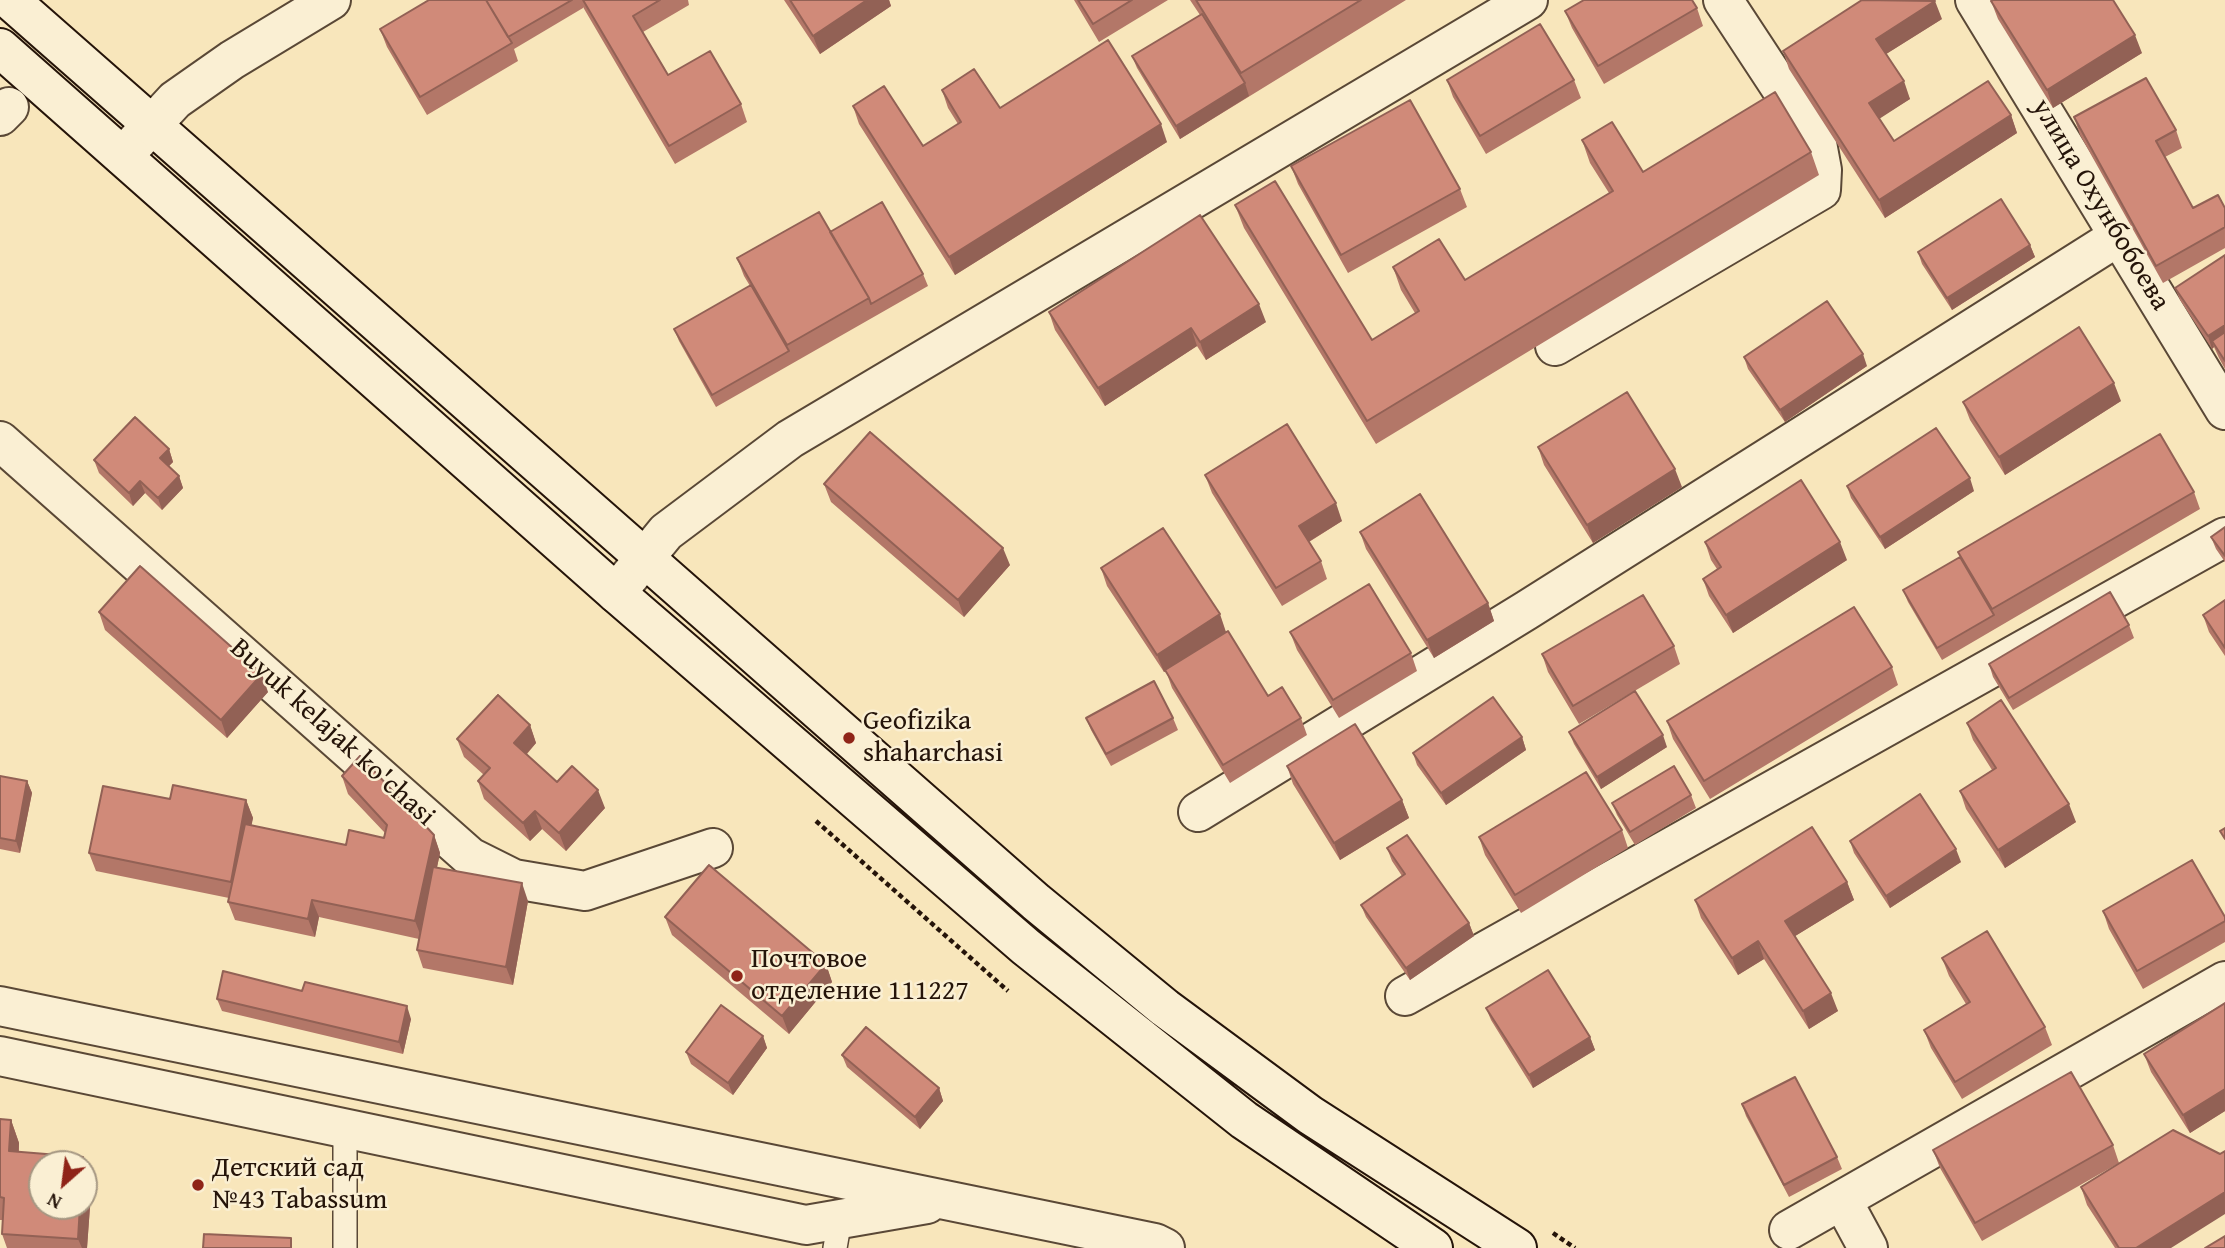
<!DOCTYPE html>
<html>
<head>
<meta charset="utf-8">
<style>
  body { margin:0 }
  #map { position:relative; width:2225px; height:1248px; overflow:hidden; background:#f8e6bb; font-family:"Gentium Book Plus",serif }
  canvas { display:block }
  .north { position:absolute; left:28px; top:1150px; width:70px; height:70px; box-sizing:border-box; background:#faefd3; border:2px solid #a59782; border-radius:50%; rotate:208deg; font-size:19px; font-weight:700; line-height:28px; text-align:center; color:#251409 }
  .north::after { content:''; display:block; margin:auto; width:24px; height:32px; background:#8f2418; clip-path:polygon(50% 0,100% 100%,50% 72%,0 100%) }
</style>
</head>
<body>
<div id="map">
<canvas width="2225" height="1248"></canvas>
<div class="north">N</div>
</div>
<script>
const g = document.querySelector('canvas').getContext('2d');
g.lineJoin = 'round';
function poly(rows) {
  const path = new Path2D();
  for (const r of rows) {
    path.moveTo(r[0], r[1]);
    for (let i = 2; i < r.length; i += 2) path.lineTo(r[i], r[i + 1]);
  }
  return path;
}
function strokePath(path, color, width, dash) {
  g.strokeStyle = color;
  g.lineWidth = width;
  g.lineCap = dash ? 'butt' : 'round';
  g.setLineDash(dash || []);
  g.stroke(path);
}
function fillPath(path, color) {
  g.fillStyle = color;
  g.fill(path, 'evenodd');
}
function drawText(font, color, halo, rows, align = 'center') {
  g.font = font + ' "Gentium Book Plus",serif';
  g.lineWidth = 5;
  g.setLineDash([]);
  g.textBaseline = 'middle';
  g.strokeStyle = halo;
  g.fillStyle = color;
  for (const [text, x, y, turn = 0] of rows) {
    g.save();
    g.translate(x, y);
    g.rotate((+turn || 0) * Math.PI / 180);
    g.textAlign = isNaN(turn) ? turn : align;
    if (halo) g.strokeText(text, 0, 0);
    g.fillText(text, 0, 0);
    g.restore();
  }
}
const path = poly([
  [816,821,1008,991],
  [1553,1233,1575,1248]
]);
const service = poly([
  [345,1127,345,1248],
  [835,1248,840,1219]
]);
const minor = poly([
  [1975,0,2225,410],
  [0,116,9,107],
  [123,156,175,100,232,60,331,0],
  [1555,346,1821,190,1822,170,1817,143,1723,0],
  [0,441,470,857,514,879,585,891,713,848],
  [616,593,666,532,790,439,1528,0],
  [1198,812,1527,610,2119,236],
  [1405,996,2225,537],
  [0,1006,1155,1243,1165,1248],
  [0,1056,806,1225,927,1204],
  [1842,1200,1868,1248],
  [1789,1230,2225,981]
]);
const secondary = poly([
  [10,0,1036,902,1165,1008,1310,1115,1517,1248],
  [0,48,616,593,1026,947,1244,1120,1433,1248]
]);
const wall = poly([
  [429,0,688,0,689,5,643,32,668,75,741,104,747,122,675,164,583,7,583,8,514,49,518,61,427,115,387,47,380,29],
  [784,0,889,0,891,6,820,54],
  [1074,0,1168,0,1099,42],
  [1190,0,1406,0,1180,139,1137,68,1132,56,1200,15],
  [1991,1,2142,53,2053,108,1998,19],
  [1697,8,1703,26,1604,84,1572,28,1565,11],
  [1942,19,1886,54,1910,99,1879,118,1894,141,2011,115,2017,133,1885,218,1789,69,1783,51],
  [1447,80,1574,80,1581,98,1486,154,1453,97],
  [942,90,1000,108,1167,142,955,275,859,124,853,106,923,146,958,124,948,108],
  [2074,117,2176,130,2182,148,2165,157,2193,208,2225,208,2225,248,2163,283,2080,135],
  [1582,140,1643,172,1811,152,1819,175,1376,444,1244,228,1235,205,1372,340,1415,313,1401,290,1393,267,1465,280,1609,193,1590,163],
  [1291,166,1460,189,1467,207,1348,273,1298,184],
  [830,232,923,274,928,286,716,407,679,341,674,329,750,286,744,276,737,258],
  [2030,245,2035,257,1952,310,1922,264,1918,252],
  [2225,255,2225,369,2219,358,2214,347,2212,349,2180,300,2175,288],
  [1049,312,1266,322,1206,360,1197,346,1105,406,1055,330],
  [1744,357,1867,366,1785,422,1748,369],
  [2121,401,2005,475,1970,420,1963,402],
  [1538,447,1682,487,1593,543,1544,465],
  [169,449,173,462,169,466,179,476,183,488,162,510,145,493,133,506,99,473,94,460],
  [1205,475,1342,521,1309,542,1321,561,1327,579,1282,606,1212,493],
  [824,484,1010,565,964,617,831,502],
  [1847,486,1974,491,1885,549,1851,498],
  [2194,492,2200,509,1942,660,1908,602,1903,590,1960,557,1958,552],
  [2225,527,2225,562,2216,549,2211,537],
  [1360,532,1488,603,1494,621,1434,658,1366,549],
  [1705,542,1847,560,1733,633,1709,596,1703,579,1717,569,1711,560],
  [1101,568,1226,632,1268,696,1301,718,1307,735,1230,783,1172,688,1166,671,1164,672,1107,586],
  [2225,600,2225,656,2209,632,2203,615],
  [99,612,268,692,227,738,105,630],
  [2129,625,2134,638,2013,710,1993,677,1989,664],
  [1290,632,1411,653,1417,671,1339,718,1297,650],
  [1674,646,1680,664,1579,724,1548,672,1542,654],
  [1892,667,1898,685,1710,799,1673,739,1667,721],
  [1086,718,1173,718,1178,730,1111,766,1091,730],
  [1967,723,2076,822,2005,868,1966,809,1960,791,1992,770,1973,740],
  [530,725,536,743,527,754,557,782,605,808,566,851,542,829,530,841,484,799,478,781,484,775,464,757,457,739],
  [1569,732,1667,747,1601,789,1574,744],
  [1522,737,1526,750,1446,805,1417,765,1413,753],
  [1287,766,1402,800,1409,818,1340,860,1293,784],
  [0,776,27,781,32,793,20,853,0,849],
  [342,776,434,835,440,853,437,867,528,901,513,985,423,968,417,950,419,939,319,917,315,937,235,920,228,902,229,898,96,871,89,853,170,799,246,800,253,818,251,825,346,845,384,838,385,833,348,794],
  [1691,795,1696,808,1635,845,1617,815,1612,803],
  [1622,830,1628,848,1521,913,1485,855,1479,837],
  [1850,841,1961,862,1890,908,1854,853],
  [1387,848,1469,923,1474,936,1410,980,1366,917,1361,905,1402,876,1392,861],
  [1847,882,1854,900,1795,936,1838,1011,1809,1029,1764,959,1738,975,1701,918,1695,900],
  [2103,911,2225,917,2225,942,2143,989,2109,929],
  [665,917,826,964,832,982,789,1034,672,935],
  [1942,958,2045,1027,2052,1045,1962,1099,1931,1048,1924,1030,1966,1004,1949,976],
  [217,999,411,1019,403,1054,222,1011],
  [2225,1003,2225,1111,2190,1133,2151,1072,2144,1054],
  [1486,1008,1590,1037,1595,1050,1533,1088,1491,1020],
  [763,1036,767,1048,733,1095,691,1064,686,1052],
  [842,1055,939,1088,943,1101,920,1129,847,1067],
  [1742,1104,1837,1157,1842,1169,1789,1197,1746,1116],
  [0,1119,11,1120,19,1143,19,1152,92,1179,87,1248,7,1248,2,1234,3,1220,0,1220],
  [2113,1145,2119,1163,1982,1241,1940,1168,1933,1150],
  [2081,1187,2171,1248,2115,1248,2087,1205]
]);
const shadedWall = poly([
  [867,0,889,0,891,6,820,54,813,36],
  [1935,1,1942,19,1883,56,1876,39],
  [2135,35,2142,53,2053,108,2047,90],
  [1904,81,1910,99,1876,121,1869,103],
  [1245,83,1249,96,1180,139,1176,126],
  [2011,115,2017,133,1885,218,1879,200],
  [1161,124,1167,142,955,275,949,257],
  [2030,245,2035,257,1952,310,1947,298],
  [1259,304,1266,322,1206,360,1200,342],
  [2225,325,2225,340,2212,341,2214,347,2212,349,2208,336],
  [1191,328,1197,346,1105,406,1098,388],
  [1863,354,1867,366,1785,422,1780,410],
  [2114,383,2121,401,2005,475,1999,457],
  [169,449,173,462,165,470,160,458],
  [1675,469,1682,487,1593,543,1587,525],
  [179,476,183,488,162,510,158,498],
  [1970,478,1974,491,1885,549,1880,537],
  [140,481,145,493,133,506,129,493],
  [1336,503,1342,521,1305,544,1299,526],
  [1840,542,1847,560,1733,633,1726,615],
  [1003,548,1010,565,964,617,958,600],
  [1488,603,1494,621,1434,658,1427,640],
  [1220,614,1226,632,1164,672,1157,655],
  [262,674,268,692,227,738,221,720],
  [530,725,536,743,521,760,514,743],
  [1663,735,1667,747,1601,789,1597,777],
  [1522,737,1526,750,1446,805,1441,793],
  [27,781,32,793,20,853,16,841],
  [598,790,605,808,566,851,559,833],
  [246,800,253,818,237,900,231,882],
  [1402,800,1409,818,1340,860,1334,843],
  [2069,804,2076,822,2005,868,1998,850],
  [535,811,542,829,530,841,523,823],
  [434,835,440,853,422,939,415,921],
  [1956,849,1961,862,1890,908,1886,896],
  [1847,882,1854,900,1792,938,1785,921],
  [522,883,528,901,513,985,506,967],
  [312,900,319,917,315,937,308,919],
  [1469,923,1474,936,1410,980,1406,968],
  [1758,941,1764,959,1738,975,1732,958],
  [826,964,832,982,789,1034,782,1016],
  [1831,993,1838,1011,1809,1029,1803,1011],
  [407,1006,411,1019,403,1054,399,1042],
  [763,1036,767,1048,733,1095,728,1083],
  [1590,1037,1595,1050,1533,1088,1529,1075],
  [939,1088,943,1101,920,1129,915,1117],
  [2225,1089,2225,1111,2190,1133,2183,1115],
  [11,1120,19,1143,17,1174,9,1151],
  [83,1157,92,1179,87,1248,82,1248,78,1239,80,1206,84,1206],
  [2225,1192,2225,1214,2171,1248,2136,1248]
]);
const building = poly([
  [429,0,486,0,512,43,420,97,380,29,429,0],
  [486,0,572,0,508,37,486,0],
  [583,0,660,0,633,16,668,75,710,51,741,104,669,146,583,0],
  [790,0,867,0,813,36,790,0],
  [1078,0,1132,0,1093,24,1078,0],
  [1196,0,1361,0,1241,73,1196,0],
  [1584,0,1692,0,1697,8,1598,66,1565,11,1584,0],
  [1862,0,1935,1,1876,39,1904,81,1869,103,1894,141,1988,81,2011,115,1879,200,1783,51,1862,0],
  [1993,0,2113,0,2135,35,2047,90,1991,1,1993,0],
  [1202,14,1245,83,1176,126,1132,56,1202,14],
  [1540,24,1574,80,1480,136,1447,80,1540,24],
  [1108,40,1161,124,949,257,853,106,884,86,923,146,961,122,942,90,974,69,1000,108,1108,40],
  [2146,78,2176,130,2156,141,2193,208,2218,195,2225,208,2225,227,2156,266,2074,117,2146,78],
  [1775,92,1811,152,1367,421,1235,205,1275,181,1372,340,1419,311,1393,267,1439,239,1465,280,1613,191,1582,140,1612,122,1643,172,1775,92],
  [1410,100,1460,189,1341,255,1291,166,1410,100],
  [2001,199,2030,245,1947,298,1918,252,2001,199],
  [882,202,923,274,871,304,869,298,830,232,882,202],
  [819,212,869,298,787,345,737,258,819,212],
  [1200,215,1259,304,1200,342,1191,328,1098,388,1049,312,1200,215],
  [2225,255,2225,325,2208,336,2175,288,2225,255],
  [751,285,789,351,712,395,674,329,751,285],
  [1827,301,1863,354,1780,410,1744,357,1827,301],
  [2079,327,2114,383,1999,457,1963,402,2079,327],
  [2225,332,2225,361,2212,341,2225,332],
  [1627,392,1675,469,1587,525,1538,447,1627,392],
  [135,417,169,449,160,458,179,476,158,498,140,481,129,493,94,460,135,417],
  [1287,424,1336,503,1299,526,1321,561,1276,588,1205,475,1287,424],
  [1936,428,1970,478,1880,537,1847,486,1936,428],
  [870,432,1003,548,958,600,824,484,870,432],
  [2160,434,2194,492,1992,609,1958,552,2160,434],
  [1801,480,1840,542,1726,615,1703,579,1721,567,1705,542,1801,480],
  [1420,494,1488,603,1427,640,1360,532,1420,494],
  [2225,527,2225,556,2211,537,2225,527],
  [1163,528,1220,614,1157,655,1101,568,1163,528],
  [1960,557,1994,615,1937,648,1903,590,1960,557],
  [140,566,262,674,221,720,99,612,140,566],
  [1369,584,1411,653,1333,700,1290,632,1369,584],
  [2110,592,2129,625,2009,698,1989,664,2110,592],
  [1643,595,1674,646,1573,706,1542,654,1643,595],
  [2225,600,2225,648,2203,615,2225,600],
  [1854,607,1892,667,1704,781,1667,721,1854,607],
  [1228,631,1268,696,1282,687,1301,718,1223,765,1165,670,1228,631],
  [1154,681,1173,718,1106,754,1086,718,1154,681],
  [1635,691,1663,735,1597,777,1569,732,1635,691],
  [498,695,530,725,514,743,557,782,572,766,598,790,559,833,535,811,523,823,478,781,490,768,457,739,498,695],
  [1493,697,1522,737,1441,793,1413,753,1493,697],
  [2001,700,2069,804,1998,850,1960,791,1996,768,1967,723,2001,700],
  [1355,724,1402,800,1334,843,1287,766,1355,724],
  [360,756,434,835,415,921,312,900,308,919,228,902,245,824,346,845,349,830,384,838,387,825,342,776,360,756],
  [1674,766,1691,795,1630,832,1612,803,1674,766],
  [1586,772,1622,830,1515,895,1479,837,1586,772],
  [0,776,27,781,16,841,0,838,0,776],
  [173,785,246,800,231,882,89,853,103,786,170,799,173,785],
  [1920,794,1956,849,1886,896,1850,841,1920,794],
  [1812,827,1847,882,1785,921,1831,993,1803,1011,1758,941,1732,958,1695,900,1812,827],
  [2225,828,2225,839,2220,831,2225,828],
  [1407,835,1469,923,1406,968,1361,905,1405,874,1387,848,1407,835],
  [2192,860,2225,917,2225,921,2137,971,2103,911,2192,860],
  [709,865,826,964,782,1016,665,917,709,865],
  [433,867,522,883,506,967,417,950,433,867],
  [1987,931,2045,1027,1955,1082,1924,1030,1970,1002,1942,958,1987,931],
  [1548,970,1590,1037,1529,1075,1486,1008,1548,970],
  [223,971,302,991,305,982,407,1006,399,1042,217,999,223,971],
  [2225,1003,2225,1089,2183,1115,2144,1054,2225,1003],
  [721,1005,763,1036,728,1083,686,1052,721,1005],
  [866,1027,939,1088,915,1117,842,1055,866,1027],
  [2071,1072,2113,1145,1975,1223,1933,1150,2071,1072],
  [1795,1077,1837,1157,1784,1185,1742,1104,1795,1077],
  [0,1119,11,1120,9,1151,83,1157,83,1164,42,1164,42,1206,80,1206,78,1239,2,1234,4,1198,0,1197,0,1119],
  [2173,1130,2220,1154,2225,1151,2225,1192,2136,1248,2119,1248,2081,1187,2173,1130],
  [204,1234,291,1238,291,1248,203,1248,204,1234],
  [2225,1236,2225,1248,2205,1248,2225,1236]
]);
const markers = [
  [849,738,7,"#8f2418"],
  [737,976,7,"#8f2418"],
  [198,1185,7,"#8f2418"]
];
const streetNames = [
  ["улица Охунбобоева",2100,205,59],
  ["Buyuk kelajak ko'chasi",332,733,42]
];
const poiNames = [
  ["Geofizika",863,722],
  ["shaharchasi",863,754],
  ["Почтовое",751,960],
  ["отделение 111227",751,992],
  ["Детский сад",212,1169],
  ["№43 Tabassum",212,1201]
];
strokePath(service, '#5a4836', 26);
strokePath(minor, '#5a4836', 42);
strokePath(secondary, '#251409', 42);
strokePath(path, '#251409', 4.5, [5, 3.5]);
strokePath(service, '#faefd3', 23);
strokePath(minor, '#faefd3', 38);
strokePath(secondary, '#faefd3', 38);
fillPath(wall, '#b37768');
fillPath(shadedWall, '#926155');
fillPath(building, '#d08a79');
strokePath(building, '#926155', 2);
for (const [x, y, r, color] of markers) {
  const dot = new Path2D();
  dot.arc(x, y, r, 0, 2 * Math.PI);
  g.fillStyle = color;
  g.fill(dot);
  strokePath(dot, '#faefd3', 2.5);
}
drawText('28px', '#251409', '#faefd3', streetNames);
drawText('28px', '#251409', '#faefd3', poiNames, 'left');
</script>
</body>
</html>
